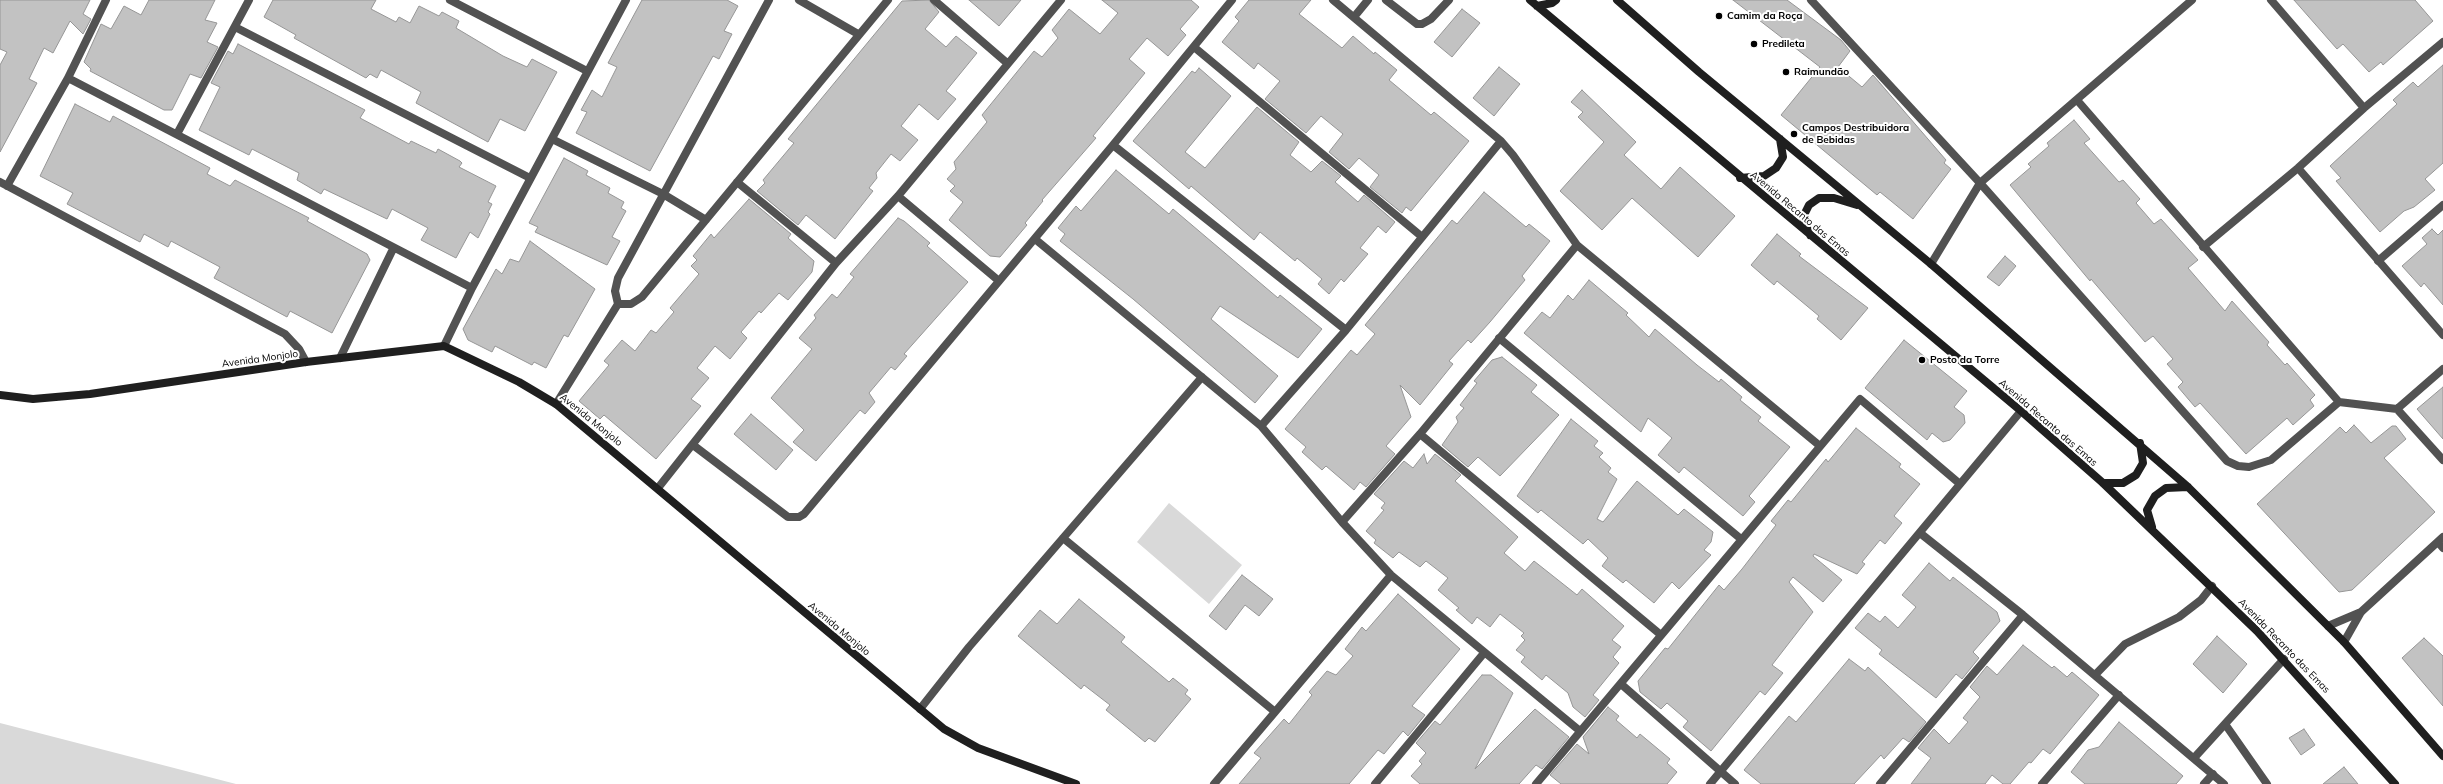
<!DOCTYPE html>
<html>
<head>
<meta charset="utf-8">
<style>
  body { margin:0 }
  canvas { display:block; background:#fff }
</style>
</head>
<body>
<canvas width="2443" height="784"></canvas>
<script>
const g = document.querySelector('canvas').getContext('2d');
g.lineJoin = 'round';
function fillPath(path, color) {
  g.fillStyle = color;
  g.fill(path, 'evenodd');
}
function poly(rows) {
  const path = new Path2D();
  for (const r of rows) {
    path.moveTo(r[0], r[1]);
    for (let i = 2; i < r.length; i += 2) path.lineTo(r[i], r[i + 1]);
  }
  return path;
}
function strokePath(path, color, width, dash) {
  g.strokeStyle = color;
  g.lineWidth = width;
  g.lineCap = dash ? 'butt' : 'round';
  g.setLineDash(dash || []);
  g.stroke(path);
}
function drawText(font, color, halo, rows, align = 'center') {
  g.font = font + ' Mulish,sans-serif';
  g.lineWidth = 4;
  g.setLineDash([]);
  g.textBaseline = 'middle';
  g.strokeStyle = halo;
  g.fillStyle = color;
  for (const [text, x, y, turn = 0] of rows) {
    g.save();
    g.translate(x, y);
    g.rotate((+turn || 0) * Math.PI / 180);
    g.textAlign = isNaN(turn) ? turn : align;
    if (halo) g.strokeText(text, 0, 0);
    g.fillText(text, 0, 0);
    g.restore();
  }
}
const green = poly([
  [1169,503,1242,565,1209,604,1137,542],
  [0,723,236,784,0,784]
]);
const building = poly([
  [0,0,90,0,83,14,91,19,83,34,70,21,53,53,44,48,29,79,37,83,0,152,0,65,7,52,0,49,0,0],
  [149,0,215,0,205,20,217,23,207,42,218,47,201,78,190,74,172,110,164,110,90,71,91,69,84,62,101,24,111,29,124,6,141,15,149,0],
  [273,0,376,0,371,9,396,22,399,17,410,23,419,6,439,16,442,12,459,21,456,28,503,56,527,67,532,59,557,72,525,131,500,119,488,142,416,103,421,92,381,70,377,78,370,74,366,78,294,38,296,35,264,17,273,0],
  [642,0,727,0,738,6,724,31,732,34,719,59,713,56,650,171,576,133,587,112,581,110,592,90,602,97,617,67,608,63,642,0],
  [929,0,939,12,925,29,946,47,956,36,977,53,946,91,956,99,938,120,919,104,901,126,918,140,900,161,891,154,876,173,877,178,869,188,873,191,835,239,806,215,798,225,757,191,765,183,763,180,794,143,788,139,902,1,929,0],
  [969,0,1021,0,999,26,969,0],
  [1102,0,1191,0,1199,7,1180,29,1186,35,1168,56,1147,38,1129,59,1145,73,1093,136,1096,138,1042,200,1043,201,1025,223,1027,225,1000,257,990,256,949,220,963,202,950,191,955,186,947,179,956,169,954,162,987,122,982,115,1034,51,1042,57,1058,38,1052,30,1069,9,1100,34,1118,13,1102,0],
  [1249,0,1311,0,1299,14,1342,48,1353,36,1374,54,1375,52,1397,70,1389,80,1431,115,1434,112,1469,141,1411,211,1406,207,1402,213,1370,187,1379,175,1359,158,1349,169,1329,152,1343,134,1321,116,1306,133,1265,99,1280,81,1258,63,1254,69,1222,42,1239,21,1235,17,1249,0],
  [1733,0,1787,0,1841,40,1850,51,1838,67,1862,87,1873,75,1946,160,1944,163,1951,169,1913,219,1880,192,1877,195,1781,115,1820,67,1733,0],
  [2294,0,2415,0,2433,21,2383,65,2381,62,2369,72,2343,44,2337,49,2294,0],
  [1462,9,1480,23,1452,57,1434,42,1462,9],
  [238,44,365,110,360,118,409,144,411,141,436,153,438,149,460,161,462,163,459,167,496,186,488,202,492,204,488,212,490,214,478,238,470,232,456,258,421,240,428,228,392,209,387,219,324,189,321,194,297,180,299,173,252,149,249,155,199,130,220,87,211,83,228,51,233,54,238,44],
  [2443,65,2443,163,2425,179,2435,190,2414,207,2404,211,2380,232,2336,181,2341,178,2330,166,2397,104,2393,100,2413,82,2418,87,2443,65],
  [1499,67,1520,84,1494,116,1473,98,1499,67],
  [1199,68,1231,96,1185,152,1205,168,1257,107,1299,142,1290,155,1311,172,1322,161,1341,176,1335,182,1358,202,1364,195,1395,222,1386,233,1378,226,1360,248,1368,254,1344,282,1341,279,1329,294,1318,284,1322,279,1297,258,1295,261,1260,232,1254,240,1191,186,1189,189,1133,141,1192,71,1195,73,1199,68],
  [1582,90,1636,142,1624,155,1661,189,1680,167,1735,216,1698,257,1632,198,1602,230,1560,191,1604,142,1578,117,1583,112,1571,102,1582,90],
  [75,104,110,122,113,116,210,168,207,174,230,186,235,180,309,218,307,221,367,254,370,260,332,333,290,311,287,317,214,278,220,267,171,241,168,247,144,234,140,242,67,204,73,193,40,176,75,104],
  [2074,120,2090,139,2084,143,2119,182,2123,180,2140,199,2136,203,2154,224,2161,219,2198,260,2188,268,2225,311,2232,301,2269,342,2267,345,2285,365,2287,363,2315,395,2310,400,2314,406,2293,425,2287,418,2246,454,2200,403,2195,407,2178,387,2183,382,2167,364,2173,359,2153,336,2145,342,2091,279,2090,281,2010,185,2031,167,2028,164,2049,146,2047,143,2074,120],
  [564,158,588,171,586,175,610,188,608,193,624,202,621,208,626,211,612,237,620,241,607,265,535,232,538,227,529,223,564,158],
  [1116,170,1169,214,1173,209,1278,298,1280,295,1322,329,1298,358,1220,306,1211,319,1278,376,1255,403,1133,299,1060,241,1065,234,1058,228,1076,206,1081,211,1116,170],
  [1484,192,1526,227,1529,224,1550,241,1522,276,1525,280,1490,322,1471,343,1468,340,1449,361,1453,364,1420,405,1400,385,1411,417,1386,446,1395,454,1366,487,1360,482,1354,490,1326,466,1322,470,1302,452,1306,447,1285,429,1351,350,1357,355,1375,334,1365,325,1452,220,1457,224,1484,192],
  [749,199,791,234,788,238,814,261,812,272,788,300,779,293,761,313,759,311,741,332,747,338,730,359,715,346,697,368,709,378,691,399,701,406,656,459,604,415,600,419,579,401,609,365,604,361,622,340,635,351,651,330,656,333,674,312,670,308,699,274,691,266,697,260,693,256,711,234,714,238,749,199],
  [898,218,904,221,930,243,927,246,968,282,904,354,907,356,895,370,891,367,869,393,875,402,865,414,860,410,816,461,793,442,804,430,771,398,812,349,799,338,816,318,814,315,832,294,837,298,854,277,850,274,898,218],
  [2432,229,2438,235,2443,230,2443,305,2424,283,2421,287,2402,266,2427,244,2422,238,2432,229],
  [1777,234,1801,254,1799,256,1868,308,1841,340,1817,319,1819,316,1777,281,1774,285,1751,265,1777,234],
  [530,241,595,289,568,337,564,335,546,368,534,362,532,365,495,346,492,352,468,340,463,329,496,269,502,274,510,259,519,262,530,241],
  [2005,256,2016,266,1999,286,1987,277,2005,256],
  [1589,280,1628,313,1626,315,1649,337,1655,329,1697,365,1719,382,1721,379,1742,397,1740,400,1761,417,1758,421,1790,447,1749,496,1755,502,1743,516,1684,467,1679,473,1658,455,1672,438,1648,418,1641,432,1524,333,1542,312,1550,318,1568,295,1573,300,1589,280],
  [1904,340,1967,391,1954,407,1964,415,1965,423,1950,440,1943,442,1932,433,1927,440,1865,388,1904,340],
  [1502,357,1537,385,1531,392,1559,415,1500,476,1478,457,1468,467,1442,445,1458,422,1456,417,1464,408,1460,405,1477,383,1474,381,1492,360,1502,357],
  [2443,387,2443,439,2417,409,2443,387],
  [751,414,793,450,776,470,734,434,751,414],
  [1571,419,1598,441,1594,446,1603,453,1599,457,1611,468,1608,472,1617,479,1597,519,1603,522,1637,481,1678,515,1684,509,1713,532,1711,542,1704,550,1711,555,1679,589,1672,582,1654,603,1626,580,1623,583,1602,566,1608,558,1588,539,1583,544,1541,510,1538,513,1517,496,1571,419],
  [2354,425,2371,443,2392,426,2396,426,2406,439,2384,458,2435,512,2352,590,2339,592,2257,504,2340,427,2346,433,2354,425],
  [1856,428,1901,464,1899,467,1920,484,1894,516,1902,523,1885,544,1880,540,1862,562,1865,564,1857,574,1814,554,1813,556,1842,580,1823,602,1793,577,1789,582,1813,612,1772,665,1783,673,1765,695,1760,691,1711,751,1683,727,1688,721,1667,703,1661,709,1640,692,1638,681,1665,648,1668,649,1719,585,1724,590,1742,569,1776,525,1771,521,1788,500,1791,502,1826,459,1828,462,1856,428],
  [1424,454,1427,464,1435,454,1461,475,1455,481,1518,537,1504,553,1525,571,1534,561,1577,595,1582,589,1624,626,1612,640,1621,647,1613,657,1619,663,1593,695,1599,700,1585,717,1573,707,1568,693,1546,675,1542,680,1521,662,1525,657,1516,650,1525,640,1521,636,1524,633,1500,614,1490,627,1477,617,1472,624,1456,610,1459,608,1438,590,1448,578,1426,561,1420,567,1399,552,1393,558,1374,543,1376,540,1366,531,1384,510,1381,508,1385,503,1374,494,1404,461,1413,468,1424,454],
  [1929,563,1950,581,1953,577,1997,612,2000,621,1973,652,1979,658,1962,679,1956,674,1936,698,1879,654,1882,650,1855,628,1868,613,1880,622,1885,616,1898,628,1916,607,1902,595,1929,563],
  [1242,575,1273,599,1259,616,1245,605,1226,630,1209,616,1242,575],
  [1398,594,1460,649,1412,706,1425,715,1408,736,1403,731,1384,754,1378,750,1349,784,1239,784,1261,758,1254,753,1284,719,1289,724,1312,695,1309,692,1327,671,1336,675,1353,656,1345,649,1362,627,1366,631,1398,594],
  [1079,599,1125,637,1121,642,1169,682,1173,678,1188,690,1185,694,1191,699,1155,742,1149,738,1145,742,1106,710,1110,705,1084,685,1081,689,1018,636,1040,610,1057,624,1079,599],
  [2217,636,2247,664,2223,693,2193,664,2217,636],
  [2424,638,2443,656,2443,706,2402,658,2424,638],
  [2023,645,2052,668,2054,666,2067,677,2072,672,2099,695,2050,754,2043,749,2031,763,2029,762,2010,784,2003,784,1992,775,1985,784,1911,784,1931,758,1918,748,1934,729,1949,744,1968,722,1963,718,1980,697,1970,687,1987,666,1997,675,2023,645],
  [1849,659,1865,671,1868,667,1926,722,1909,742,1903,738,1884,759,1881,755,1854,784,1761,784,1744,770,1789,716,1796,722,1849,659],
  [1482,675,1491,675,1513,693,1475,769,1535,709,1569,737,1542,769,1536,765,1519,784,1420,784,1411,776,1422,764,1419,761,1426,753,1416,743,1435,721,1440,725,1482,675],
  [1608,707,1619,716,1616,720,1637,738,1640,734,1670,759,1667,763,1677,772,1667,784,1561,784,1550,775,1577,744,1589,754,1583,737,1608,707],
  [2119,722,2183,776,2176,784,2085,784,2071,772,2088,750,2099,747,2119,722],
  [2304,729,2315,745,2301,755,2289,738,2304,729],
  [2344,767,2358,784,2323,784,2344,767]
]);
const street = poly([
  [450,0,587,71],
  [799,0,858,34],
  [934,0,1007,63],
  [1333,0,1501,141,1513,155,1577,245,1820,446],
  [1386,0,1417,24,1422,24,1431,19,1449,0],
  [1811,0,1980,183,2227,461,2238,466,2249,467,2271,460,2339,402],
  [2271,0,2364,108],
  [1354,17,1368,0],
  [235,27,530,178],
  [1194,47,1421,236],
  [68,78,472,288],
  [2077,100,2339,402,2397,409,2443,460],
  [177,134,249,0],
  [552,139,663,194,706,220],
  [1113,145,1346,330],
  [2298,168,2443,335],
  [0,182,285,334,299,349,306,362],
  [737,182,836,263],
  [7,186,68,78,106,0],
  [898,196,999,281],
  [1035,239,1261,426,1342,522,1391,575,1580,731],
  [2203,247,2298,168,2364,108,2443,42],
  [2378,261,2443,205],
  [1931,264,1980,183,2192,0],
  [618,304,615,291,618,278,769,0],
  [1499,338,1741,539],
  [444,346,472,288,626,0],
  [340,358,393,249],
  [556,404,618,304,631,304,642,297,888,0],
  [2397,409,2443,369],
  [1261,426,1346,330,1501,141],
  [1420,434,1661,635],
  [693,445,788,517,799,517,804,514,1113,145,1232,0],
  [658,488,836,263,898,196,1061,0],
  [1342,522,1420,434,1577,245],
  [1920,533,2023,615,2224,784],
  [1063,538,1274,711],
  [2438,542,2443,548],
  [2328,626,2361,612],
  [2344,642,2361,612,2443,537],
  [2095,675,2125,644,2179,617,2201,600,2212,586],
  [1621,684,1735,784],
  [920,709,969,647,1202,377],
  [2225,724,2267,784],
  [2194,758,2284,659],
  [1214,784,1391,575],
  [1375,784,1484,653],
  [1536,784,1860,399,1960,484],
  [1710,784,2021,411],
  [1880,784,2023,615],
  [2042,784,2119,695],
  [2204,784,2213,774]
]);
const secondary = poly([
  [1530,0,2021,411,2103,483,2257,631,2395,784],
  [1617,0,1699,72,1931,264,2188,487,2344,642,2443,756],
  [1537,6,1552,3,1556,0],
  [1740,178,1764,176,1776,168,1783,157,1780,139],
  [1810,235,1803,217,1809,205,1819,198,1834,198,1857,205],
  [0,395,33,399,90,394,306,362,444,346,519,382,556,404,944,729,978,748,1076,784],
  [2103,483,2123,483,2136,475,2143,463,2140,443],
  [2152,527,2147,510,2155,496,2166,488,2188,487]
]);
const markers = [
  [1719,16,4,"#000"],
  [1754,44,4,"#000"],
  [1786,72,4,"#000"],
  [1794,134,4,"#000"],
  [1922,360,4,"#000"]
];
const poiNames = [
  ["Camim da Roça",1727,16],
  ["Predileta",1762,44],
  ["Raimundão",1794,72],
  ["Campos Destribuidora",1802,128],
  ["de Bebidas",1802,140],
  ["Posto da Torre",1930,360]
];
const streetNames = [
  ["Avenida Recanto das Emas",1800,214,40],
  ["Avenida Monjolo",260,359,-8],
  ["Avenida Monjolo",591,420,39],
  ["Avenida Recanto das Emas",2048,423,41],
  ["Avenida Monjolo",839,629,40],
  ["Avenida Recanto das Emas",2284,646,46]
];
fillPath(green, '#d9d9d9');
fillPath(building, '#c2c2c2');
strokePath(building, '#969696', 1);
strokePath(street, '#525252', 8);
strokePath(secondary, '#1f1f1f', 8);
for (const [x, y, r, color] of markers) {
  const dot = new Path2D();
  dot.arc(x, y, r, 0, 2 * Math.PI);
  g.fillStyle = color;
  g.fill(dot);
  strokePath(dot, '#fff', 1.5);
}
drawText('bold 10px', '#000', '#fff', poiNames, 'left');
drawText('10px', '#000', '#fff', streetNames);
</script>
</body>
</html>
